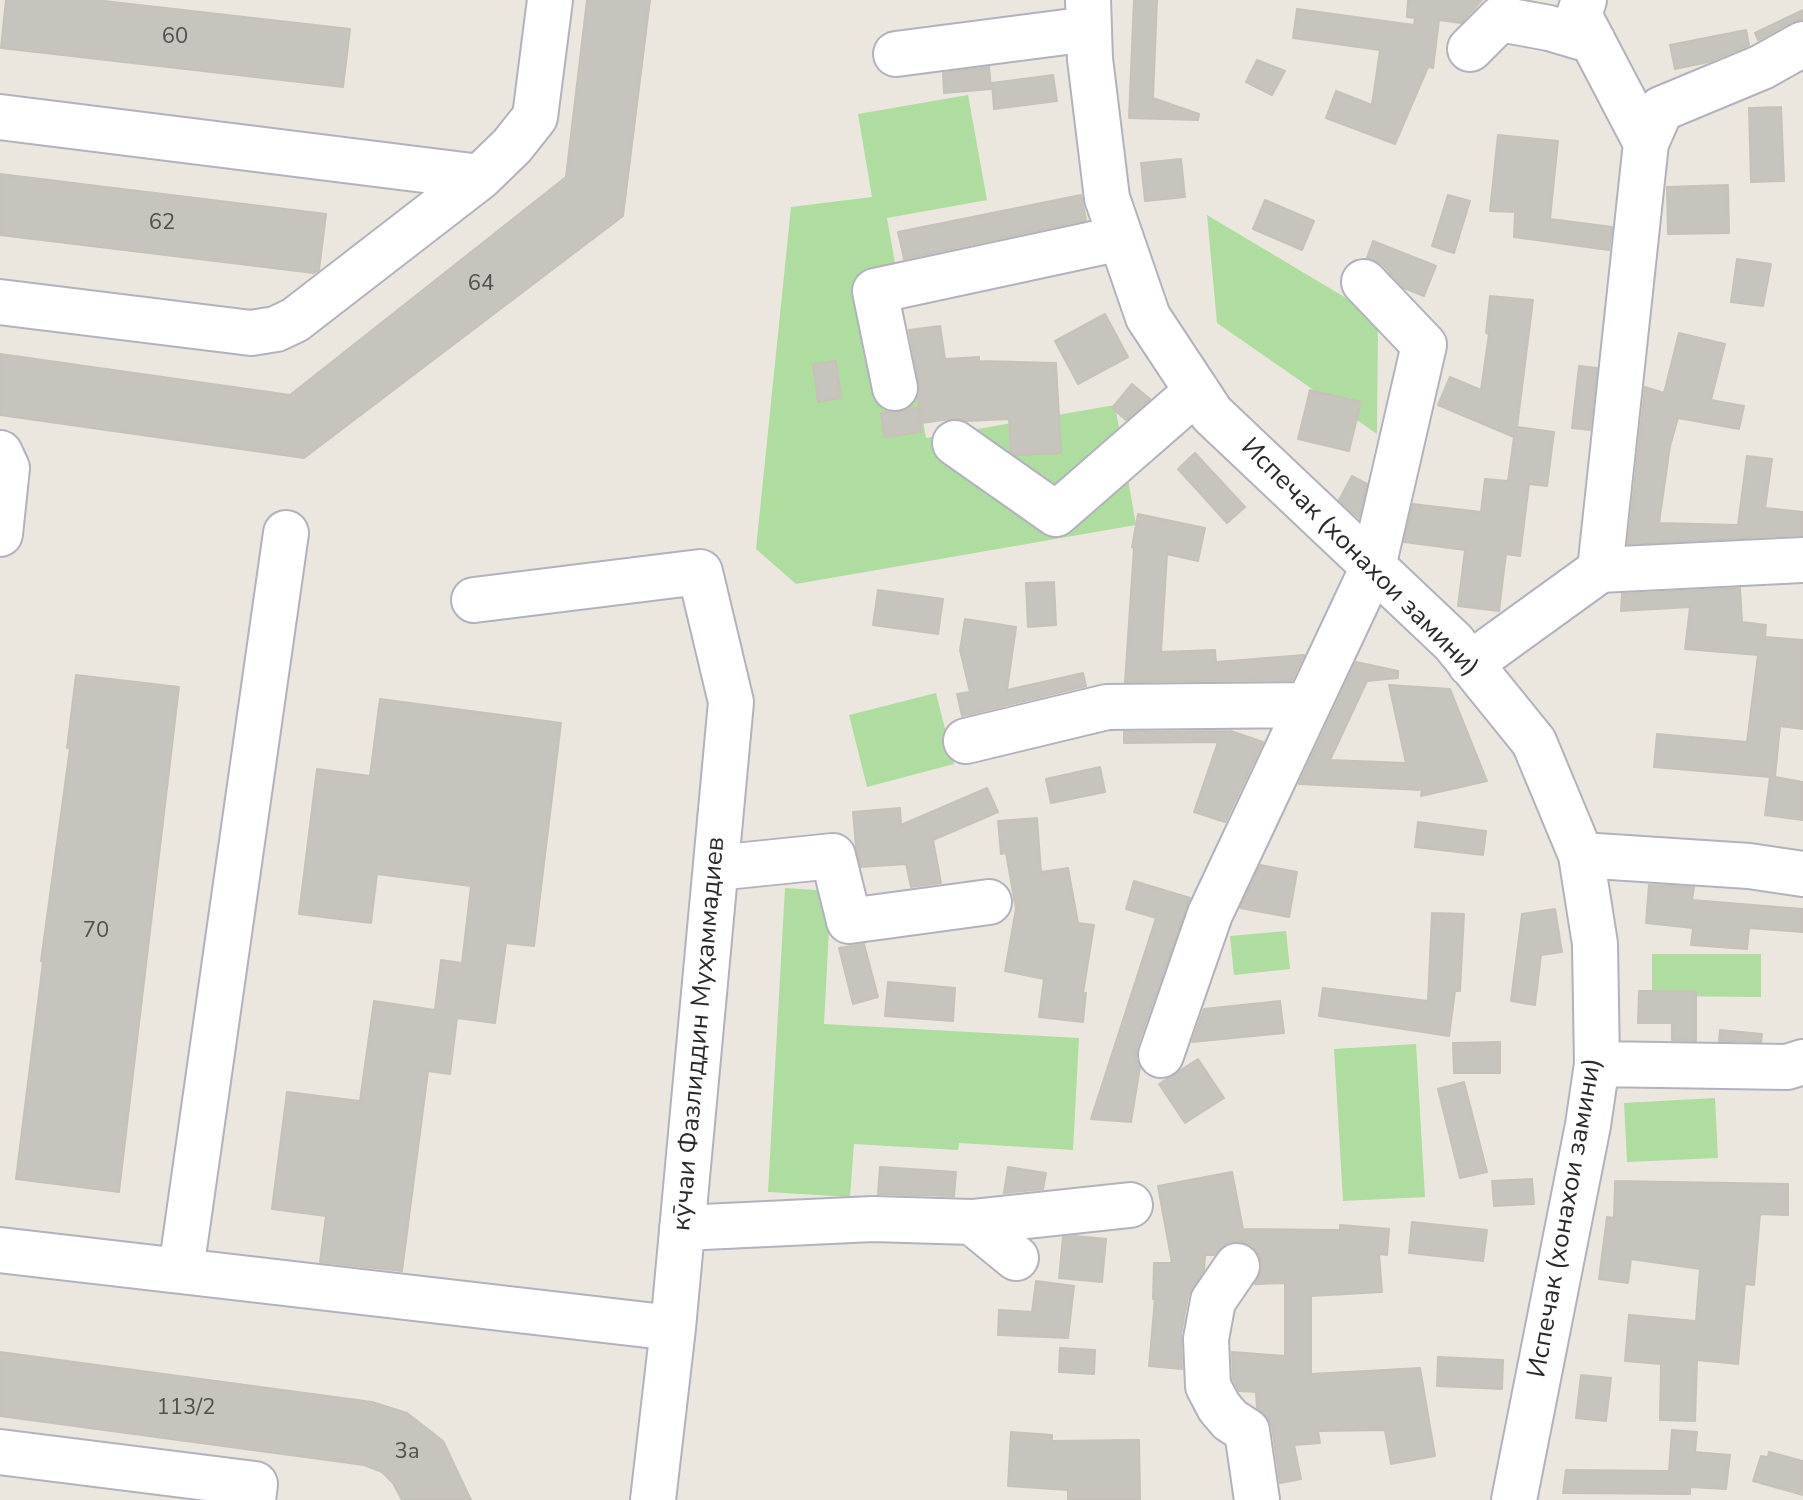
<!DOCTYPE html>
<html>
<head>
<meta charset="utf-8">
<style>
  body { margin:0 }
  canvas { display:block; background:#ebe7de }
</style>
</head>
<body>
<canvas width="1803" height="1500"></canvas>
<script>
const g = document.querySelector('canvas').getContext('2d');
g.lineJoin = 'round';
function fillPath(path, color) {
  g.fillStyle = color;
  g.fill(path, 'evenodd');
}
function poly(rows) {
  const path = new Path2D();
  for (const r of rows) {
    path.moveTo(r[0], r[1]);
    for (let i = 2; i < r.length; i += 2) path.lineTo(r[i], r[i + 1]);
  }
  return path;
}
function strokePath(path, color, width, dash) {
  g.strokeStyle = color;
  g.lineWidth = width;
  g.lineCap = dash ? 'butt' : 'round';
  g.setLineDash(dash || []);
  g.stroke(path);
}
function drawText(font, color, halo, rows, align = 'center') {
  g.font = font + ' "Nunito Sans",sans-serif';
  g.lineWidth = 8;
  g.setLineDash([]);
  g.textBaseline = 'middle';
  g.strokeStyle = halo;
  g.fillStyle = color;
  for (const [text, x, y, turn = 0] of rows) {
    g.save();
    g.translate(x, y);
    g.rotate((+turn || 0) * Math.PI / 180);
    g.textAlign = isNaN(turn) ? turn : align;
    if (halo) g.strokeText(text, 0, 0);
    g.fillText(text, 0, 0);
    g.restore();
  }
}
const green = poly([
  [968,95,987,200,887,218,926,438,1115,405,1136,525,796,584,756,549,791,207,872,197,858,114],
  [1207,215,1378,317,1377,434,1217,323],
  [936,693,954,764,867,787,849,715],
  [785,888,831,891,824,1024,1079,1038,1073,1150,959,1143,958,1150,854,1144,850,1197,768,1192],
  [1286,931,1290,969,1234,975,1230,936],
  [1652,954,1761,954,1761,997,1652,996],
  [1416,1044,1425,1197,1343,1201,1334,1049],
  [1715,1098,1718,1158,1627,1162,1624,1103]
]);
const building = poly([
  [6,0,95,0,350,29,343,87,1,48,6,0],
  [587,0,650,0,623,216,304,458,0,415,0,354,290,395,566,177,587,0],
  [1134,0,1157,0,1153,98,1199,114,1198,120,1129,118,1134,0],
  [1408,0,1482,0,1461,23,1439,20,1433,68,1428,67,1395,144,1326,118,1336,91,1372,105,1380,50,1293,38,1297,9,1414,25,1415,18,1407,17,1408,0],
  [1803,10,1803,19,1791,22,1758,40,1755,33,1803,10],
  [1746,30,1749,45,1708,62,1675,69,1670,45,1746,30],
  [1257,60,1285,71,1272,95,1246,82,1257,60],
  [989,67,991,89,944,93,943,73,989,67],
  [1053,75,1057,101,994,109,992,83,1053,75],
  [1781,107,1784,181,1751,182,1749,108,1781,107],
  [1498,135,1558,141,1550,219,1612,227,1609,250,1514,237,1515,212,1490,211,1498,135],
  [1181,159,1185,197,1145,201,1141,163,1181,159],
  [0,174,326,214,319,270,314,273,0,235,0,174],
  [1728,185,1729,233,1668,234,1667,187,1728,185],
  [1081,195,1086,220,904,259,898,232,1081,195],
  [1448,195,1470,201,1454,253,1432,246,1448,195],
  [1265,200,1314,221,1302,250,1253,229,1265,200],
  [1373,241,1436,266,1424,296,1404,288,1382,264,1367,258,1373,241],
  [1737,259,1771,264,1763,306,1731,302,1737,259],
  [1490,296,1533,300,1517,427,1554,432,1547,486,1529,484,1520,556,1506,554,1499,611,1458,606,1465,550,1404,542,1413,504,1481,512,1485,479,1508,481,1514,437,1438,405,1450,377,1481,390,1489,334,1486,333,1490,296],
  [1105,314,1128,357,1078,384,1055,341,1105,314],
  [940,326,945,359,979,357,979,361,1056,363,1061,453,1016,455,1011,452,1009,419,966,421,956,418,922,423,918,398,919,383,909,330,940,326],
  [1679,333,1725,344,1711,400,1744,406,1739,429,1678,418,1670,446,1659,523,1738,525,1747,456,1772,459,1765,508,1803,512,1803,535,1628,544,1645,387,1664,393,1679,333],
  [836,361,841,398,818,402,813,364,836,361],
  [1579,366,1597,368,1590,430,1572,428,1579,366],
  [1132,384,1150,399,1126,420,1112,408,1132,384],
  [1310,390,1361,402,1349,451,1298,439,1310,390],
  [918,408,922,432,884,437,881,413,918,408],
  [1195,453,1245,507,1227,523,1178,469,1195,453],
  [1352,476,1367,484,1359,518,1339,500,1352,476],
  [1138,514,1205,528,1198,561,1167,554,1161,652,1215,650,1216,662,1304,655,1292,680,1125,682,1134,548,1132,547,1138,514],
  [1054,582,1056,625,1028,627,1026,583,1054,582],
  [1740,588,1742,622,1766,625,1765,637,1803,640,1803,729,1780,726,1775,777,1803,782,1803,820,1765,815,1770,777,1654,767,1657,734,1747,742,1758,655,1685,649,1690,607,1621,611,1622,594,1740,588],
  [878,590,943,599,938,634,873,625,878,590],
  [965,619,1016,627,1007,690,1083,673,1086,686,962,716,957,694,970,692,960,650,965,619],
  [1356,662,1398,671,1398,678,1367,681,1330,760,1406,763,1389,685,1450,689,1487,781,1421,796,1422,790,1299,784,1356,662],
  [76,675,179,687,119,1192,16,1179,43,962,41,961,70,748,67,748,76,675],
  [380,699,561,723,534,946,506,943,495,1023,457,1018,450,1074,428,1071,402,1271,320,1262,326,1216,272,1209,287,1092,360,1101,374,1001,435,1010,441,960,462,963,471,886,377,874,371,923,299,914,317,769,370,776,380,699],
  [1231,731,1263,742,1225,822,1194,812,1218,742,1124,743,1124,732,1231,731],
  [1100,767,1105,792,1051,803,1046,779,1100,767],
  [987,788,998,812,933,840,941,883,911,887,906,864,861,867,856,847,853,812,900,808,901,825,987,788],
  [1037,818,1041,872,1068,868,1078,923,1094,925,1083,993,1086,993,1083,1022,1039,1017,1044,979,1005,971,1016,909,1006,853,1001,854,998,821,1037,818],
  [1418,822,1486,831,1483,855,1415,847,1418,822],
  [1260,865,1297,872,1289,917,1240,908,1260,865],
  [1134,881,1190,898,1137,1047,1136,1059,1140,1067,1131,1122,1091,1119,1156,918,1126,909,1134,881],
  [1649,885,1694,887,1692,900,1803,909,1803,932,1749,928,1747,949,1691,945,1693,928,1646,923,1649,885],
  [1555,909,1562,952,1541,955,1535,1005,1511,1001,1522,914,1555,909],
  [1432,913,1464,914,1460,991,1455,991,1449,1036,1319,1016,1323,988,1428,1001,1432,913],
  [864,944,878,997,853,1004,839,948,864,944],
  [888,982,955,988,953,1021,885,1016,888,982],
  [1639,991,1696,991,1696,1041,1672,1040,1672,1023,1638,1023,1639,991],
  [1280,1001,1284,1033,1192,1042,1204,1009,1280,1001],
  [1720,1030,1762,1034,1761,1042,1719,1041,1720,1030],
  [1500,1042,1500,1073,1454,1073,1453,1043,1500,1042],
  [1198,1059,1224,1098,1185,1123,1159,1084,1198,1059],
  [1464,1082,1487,1172,1460,1178,1438,1089,1464,1082],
  [880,1167,956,1172,954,1196,878,1194,880,1167],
  [1008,1167,1046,1173,1043,1189,1004,1193,1008,1167],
  [1232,1172,1243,1229,1340,1230,1340,1225,1389,1229,1387,1255,1379,1254,1382,1292,1311,1296,1311,1374,1420,1368,1435,1456,1391,1464,1385,1430,1318,1431,1320,1443,1294,1445,1301,1479,1280,1483,1272,1427,1268,1417,1257,1408,1256,1392,1239,1391,1233,1379,1232,1352,1285,1356,1285,1283,1255,1284,1262,1269,1260,1256,1252,1246,1240,1241,1226,1244,1214,1255,1205,1255,1204,1270,1188,1296,1181,1335,1182,1369,1149,1366,1155,1299,1153,1299,1154,1263,1172,1263,1158,1186,1232,1172],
  [1532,1179,1534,1204,1494,1206,1492,1181,1532,1179],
  [1615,1181,1788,1184,1788,1215,1760,1214,1754,1285,1745,1284,1738,1364,1697,1360,1695,1421,1660,1420,1661,1364,1625,1361,1629,1315,1696,1321,1700,1269,1631,1259,1628,1283,1599,1279,1607,1217,1614,1218,1615,1181],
  [1412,1222,1487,1230,1483,1261,1409,1253,1412,1222],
  [1076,1236,1106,1239,1102,1282,1059,1278,1063,1237,1076,1236],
  [1036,1281,1074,1286,1068,1338,998,1335,999,1310,1032,1312,1036,1281],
  [1060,1348,1095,1350,1094,1374,1059,1372,1060,1348],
  [0,1352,372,1402,407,1413,443,1441,471,1500,402,1500,393,1483,382,1472,364,1465,0,1416,0,1352],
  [1438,1357,1503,1360,1502,1389,1437,1386,1438,1357],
  [1581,1375,1611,1378,1606,1421,1576,1418,1581,1375],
  [1672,1430,1697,1432,1695,1452,1730,1455,1726,1489,1690,1487,1690,1494,1563,1493,1566,1470,1669,1471,1672,1430],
  [1011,1432,1052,1435,1052,1441,1139,1440,1140,1500,1068,1500,1068,1490,1008,1486,1011,1432],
  [1769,1452,1803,1461,1803,1495,1753,1481,1761,1456,1768,1457,1769,1452]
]);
const minor = poly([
  [1088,0,1090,59,1107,198,1148,317,1212,414,1453,642,1534,742,1581,855,1595,944,1597,1064,1588,1125,1514,1500],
  [1584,0,1579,15,1646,143],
  [1470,49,1500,19,1549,28,1593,41],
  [896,54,1089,29],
  [0,117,480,177],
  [0,302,251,333,276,329,295,320,480,177,512,146,535,117,550,0],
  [895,388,875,291,1121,238],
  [955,443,1056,514,1197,391],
  [0,453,7,468,0,534],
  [1600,570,1646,143,1661,109,1762,67,1803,44],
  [474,600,700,572,731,702,673,1328,653,1500],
  [1470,664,1600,570,1803,560],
  [966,741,1107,707,1308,705],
  [1581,855,1749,866,1803,874],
  [716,868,833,856,849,921,989,902],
  [1161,1055,1210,914,1373,567,1424,345,1364,282],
  [1597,1064,1787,1067,1803,1062],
  [972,1222,1130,1205],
  [682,1228,873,1219,972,1222,1016,1258],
  [0,1250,673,1328],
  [1237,1266,1213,1301,1206,1339,1208,1386,1219,1407,1230,1420,1247,1431,1257,1500],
  [181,1270,286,533],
  [0,1452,255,1484,253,1500]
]);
const numberNames = [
  ["60",175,38],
  ["62",162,224],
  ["64",481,285],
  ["70",96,932],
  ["113/2",186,1409],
  ["3а",407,1453]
];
const streetNames = [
  ["Испечак (хонахои замини)",1359,558,45],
  ["кӯчаи Фазлиддин Муҳаммадиев",700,1034,-85],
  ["Испечак (хонахои замини)",1566,1218,-80]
];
fillPath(green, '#aedd9f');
fillPath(building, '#c7c3bd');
strokePath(building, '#c6c2b7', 2);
strokePath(minor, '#b1b2bd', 48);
strokePath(minor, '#fff', 44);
drawText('22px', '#51504f', null, numberNames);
drawText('26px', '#2a2a2a', '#fff', streetNames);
</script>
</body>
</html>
